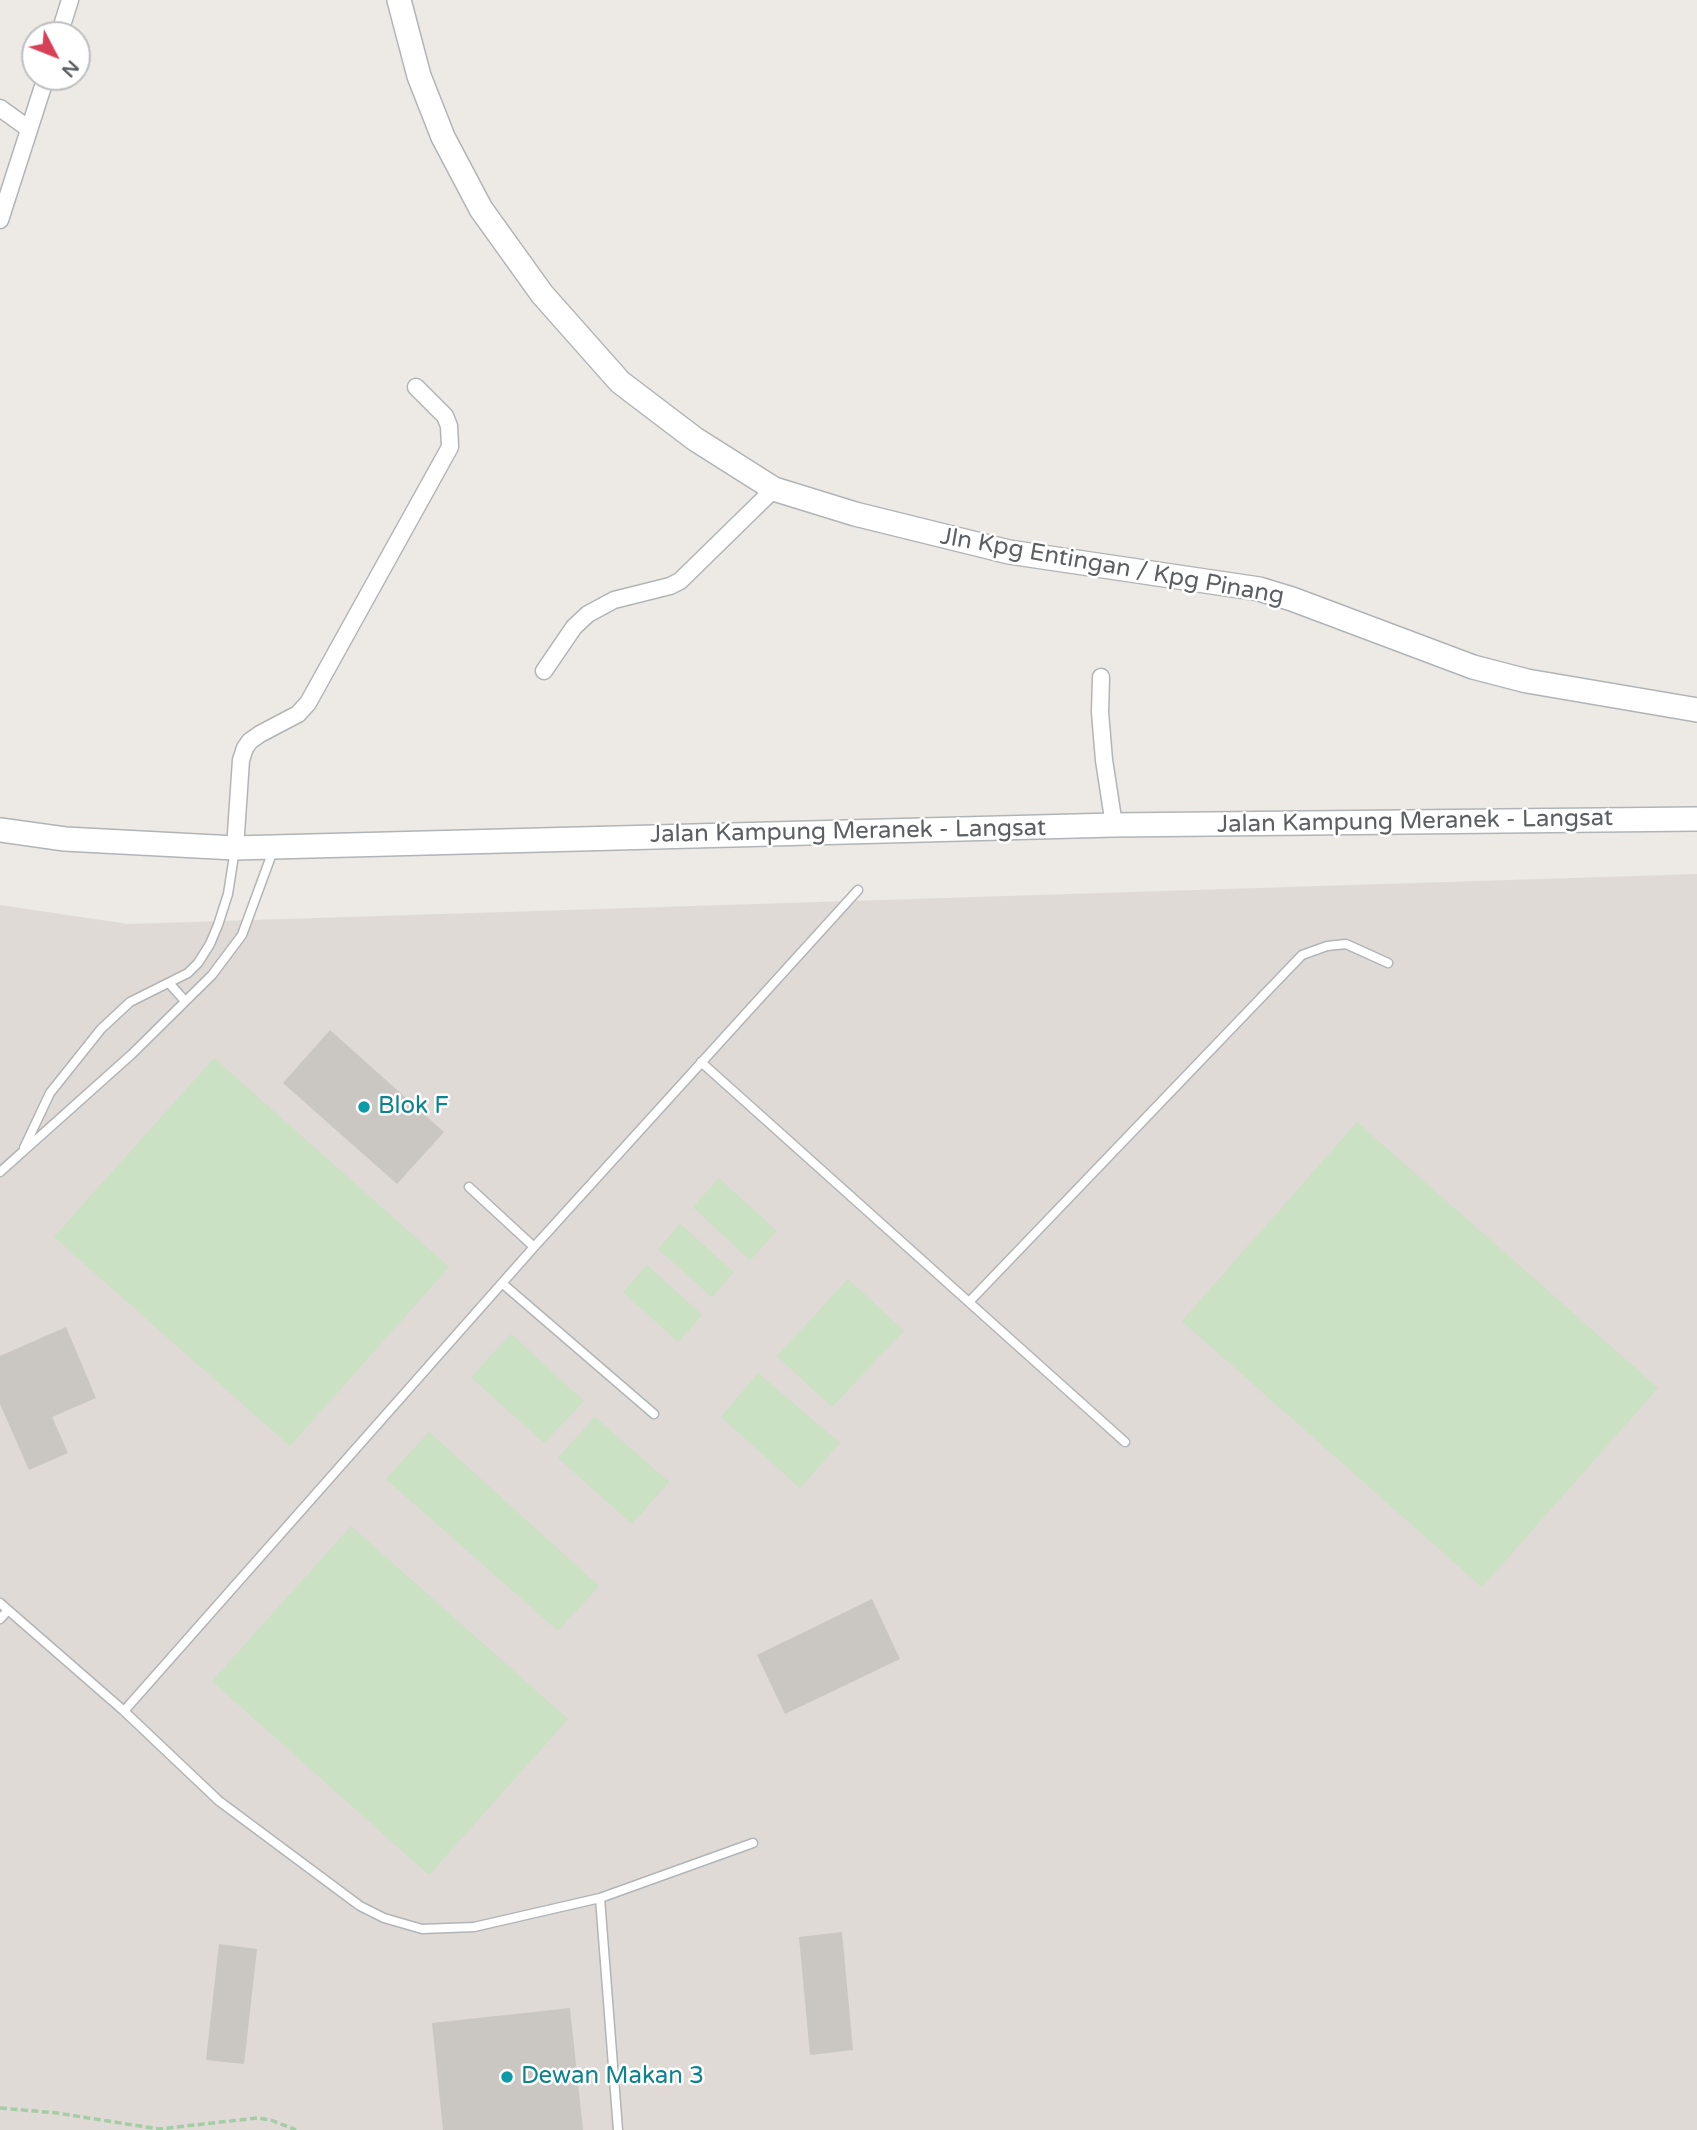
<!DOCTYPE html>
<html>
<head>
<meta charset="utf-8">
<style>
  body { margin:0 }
  #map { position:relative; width:1697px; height:2130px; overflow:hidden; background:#ede9e4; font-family:"Varela Round",sans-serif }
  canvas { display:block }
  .north { position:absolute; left:21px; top:21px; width:70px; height:70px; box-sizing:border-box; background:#fff; border:2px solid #bebfc1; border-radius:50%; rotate:132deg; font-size:19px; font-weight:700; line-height:28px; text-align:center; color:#5c6063 }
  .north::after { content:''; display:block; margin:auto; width:24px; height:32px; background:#d64157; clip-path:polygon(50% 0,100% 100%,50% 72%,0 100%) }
</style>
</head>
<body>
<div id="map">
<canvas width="1697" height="2130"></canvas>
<div class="north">N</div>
</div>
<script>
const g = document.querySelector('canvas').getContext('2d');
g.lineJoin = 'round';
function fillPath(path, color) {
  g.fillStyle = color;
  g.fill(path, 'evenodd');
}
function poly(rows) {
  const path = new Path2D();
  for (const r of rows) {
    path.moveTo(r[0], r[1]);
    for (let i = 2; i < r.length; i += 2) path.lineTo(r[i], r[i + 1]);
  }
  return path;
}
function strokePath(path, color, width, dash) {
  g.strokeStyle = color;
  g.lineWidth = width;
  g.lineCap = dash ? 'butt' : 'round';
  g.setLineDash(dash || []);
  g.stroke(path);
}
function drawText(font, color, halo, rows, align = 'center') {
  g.font = font + ' "Varela Round",sans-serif';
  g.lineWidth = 5;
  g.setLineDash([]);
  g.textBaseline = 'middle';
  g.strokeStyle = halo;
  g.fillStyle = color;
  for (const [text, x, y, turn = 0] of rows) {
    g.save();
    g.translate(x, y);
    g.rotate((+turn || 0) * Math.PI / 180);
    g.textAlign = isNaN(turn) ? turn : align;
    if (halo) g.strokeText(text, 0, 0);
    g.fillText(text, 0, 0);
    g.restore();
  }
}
const education = poly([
  [1697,874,1697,2130,0,2130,0,905,128,924]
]);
const green = poly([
  [214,1058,449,1267,290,1446,54,1237],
  [1357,1122,1658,1388,1482,1587,1182,1321],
  [719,1178,777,1231,750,1260,693,1207],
  [680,1224,734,1272,712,1297,658,1249],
  [647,1265,702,1315,678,1342,623,1292],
  [848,1279,904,1331,832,1407,777,1356],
  [511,1334,584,1401,544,1443,471,1377],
  [758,1373,840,1443,800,1488,721,1417],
  [595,1417,669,1482,632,1524,558,1458],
  [429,1432,599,1586,558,1631,386,1479],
  [351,1526,568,1719,429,1875,212,1681]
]);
const building = poly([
  [330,1030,444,1132,397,1184,283,1083],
  [66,1327,96,1398,52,1417,68,1453,29,1470,0,1404,0,1356],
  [872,1599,900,1659,785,1714,757,1655],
  [842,1932,853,2050,810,2055,799,1937],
  [219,1944,257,1949,244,2064,206,2060],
  [570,2008,583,2130,443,2130,432,2023]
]);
const path = poly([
  [0,2108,57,2113,159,2129,257,2118,271,2120,296,2130]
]);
const lane = poly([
  [169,983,185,1001],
  [701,1062,1125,1442],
  [24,1148,50,1093,101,1029,130,1002,188,973,198,963,210,944,218,925,228,894,235,849],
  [0,1172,132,1054,212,975,242,935,274,848],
  [469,1187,534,1247],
  [503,1284,654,1414],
  [969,1302,1302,955,1327,946,1346,944,1388,963],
  [0,1603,124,1711,219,1801,360,1906,384,1918,422,1929,474,1927,600,1898,753,1843],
  [0,1619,8,1610],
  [124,1711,534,1247,858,890],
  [600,1898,618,2130]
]);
const street = poly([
  [59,35,70,0],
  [0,108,29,129],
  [0,220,46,77],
  [544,671,574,627,588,614,614,600,670,586,680,581,774,489],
  [1101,677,1100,712,1104,760,1114,825],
  [235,848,241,760,245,748,250,741,260,734,298,714,308,703,450,447,449,426,445,416,416,387]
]);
const secondary = poly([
  [399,0,419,76,443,137,481,209,542,294,620,382,695,439,774,489,855,514,1009,552,1259,589,1292,599,1473,667,1527,681,1697,710],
  [0,830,65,839,235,848,1114,825,1697,819]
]);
const markers = [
  [364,1107,7,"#0f9aa8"],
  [507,2077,7,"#0f9aa8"]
];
const streetNames = [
  ["Jln Kpg Entingan / Kpg Pinang",1112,567,10],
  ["Jalan Kampung Meranek - Langsat",1415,822,-1],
  ["Jalan Kampung Meranek - Langsat",848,832,-1]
];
const cultureNames = [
  ["Blok F",378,1107],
  ["Dewan Makan 3",521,2077]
];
fillPath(education, '#dfdad5');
fillPath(green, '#cae1c3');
fillPath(building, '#cac6c2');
strokePath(lane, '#b1b5b7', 11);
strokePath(street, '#b1b5b7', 19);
strokePath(secondary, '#b0b4b7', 26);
strokePath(path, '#a4cda6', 3.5, [7, 3.5]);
strokePath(lane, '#fff', 8);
strokePath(street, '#fff', 16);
strokePath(secondary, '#fff', 23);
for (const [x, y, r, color] of markers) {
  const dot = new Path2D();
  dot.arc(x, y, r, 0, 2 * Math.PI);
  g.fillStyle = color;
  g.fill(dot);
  strokePath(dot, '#fff', 2.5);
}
drawText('24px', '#5c6063', '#fff', streetNames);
drawText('24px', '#0d838f', '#fff', cultureNames, 'left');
</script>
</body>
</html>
